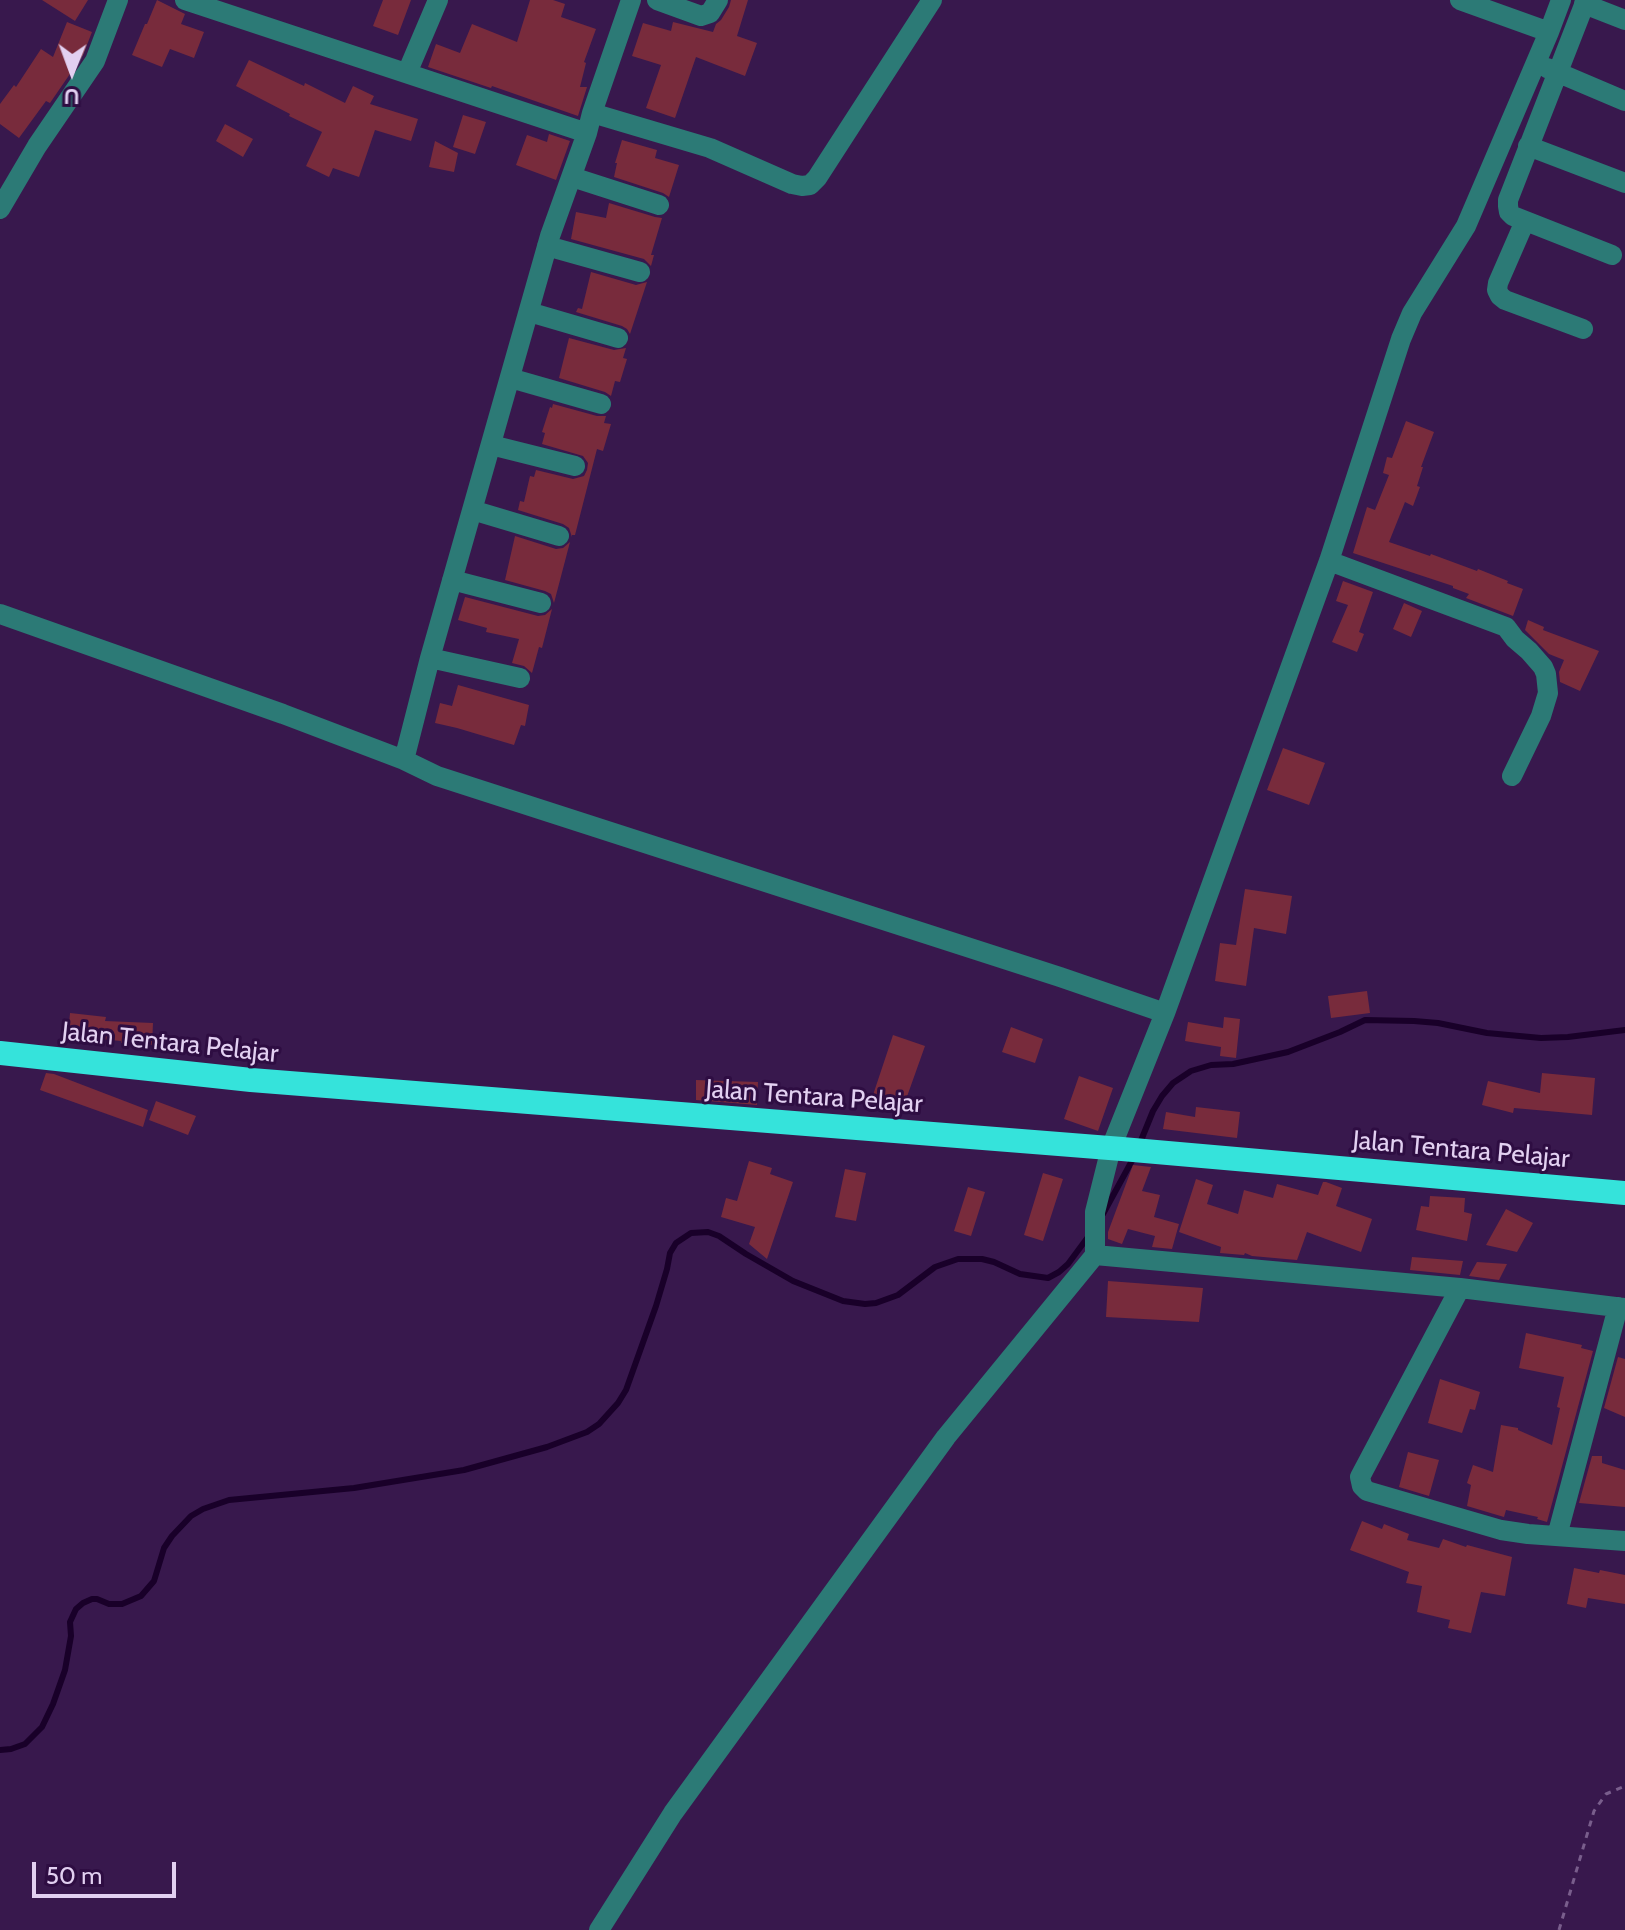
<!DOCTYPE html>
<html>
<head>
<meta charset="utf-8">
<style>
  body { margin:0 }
  #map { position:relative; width:1625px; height:1930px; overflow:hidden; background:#38184d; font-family:Cabin,sans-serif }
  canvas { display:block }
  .north { position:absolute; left:32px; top:32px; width:80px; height:80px; -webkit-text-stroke:6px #2e0d42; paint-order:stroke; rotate:181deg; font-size:22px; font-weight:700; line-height:32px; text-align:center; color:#e2d0f1 }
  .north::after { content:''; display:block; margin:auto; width:28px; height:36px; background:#e2d0f1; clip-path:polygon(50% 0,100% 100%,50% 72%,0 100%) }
  .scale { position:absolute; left:32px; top:1862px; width:144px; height:36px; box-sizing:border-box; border:4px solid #e2d0f1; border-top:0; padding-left:10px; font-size:24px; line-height:28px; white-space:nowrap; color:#e2d0f1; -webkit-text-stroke:6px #2e0d42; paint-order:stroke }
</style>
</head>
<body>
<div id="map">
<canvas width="1625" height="1930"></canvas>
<div class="north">U</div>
<div class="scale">50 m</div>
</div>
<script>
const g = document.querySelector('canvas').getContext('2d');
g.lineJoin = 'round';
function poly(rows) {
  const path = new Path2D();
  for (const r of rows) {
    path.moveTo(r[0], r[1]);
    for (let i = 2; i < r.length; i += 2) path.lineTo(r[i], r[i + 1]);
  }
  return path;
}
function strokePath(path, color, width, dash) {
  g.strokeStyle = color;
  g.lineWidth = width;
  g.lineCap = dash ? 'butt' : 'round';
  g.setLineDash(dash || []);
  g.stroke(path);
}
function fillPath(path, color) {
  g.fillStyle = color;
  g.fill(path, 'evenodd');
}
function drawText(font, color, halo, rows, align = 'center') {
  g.font = font + ' Cabin,sans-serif';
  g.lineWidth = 6;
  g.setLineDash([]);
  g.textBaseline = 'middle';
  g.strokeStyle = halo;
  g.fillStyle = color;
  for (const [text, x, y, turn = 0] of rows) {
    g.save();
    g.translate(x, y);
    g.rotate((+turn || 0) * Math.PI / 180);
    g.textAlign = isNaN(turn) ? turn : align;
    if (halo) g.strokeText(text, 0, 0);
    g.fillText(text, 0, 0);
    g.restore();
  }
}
const stream = poly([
  [1140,1143,1153,1111,1162,1096,1173,1083,1191,1071,1211,1065,1233,1064,1288,1052,1340,1032,1365,1020,1414,1021,1438,1023,1487,1033,1541,1038,1568,1037,1625,1030],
  [1103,1214,1134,1157],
  [0,1750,11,1749,25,1744,42,1727,53,1704,65,1670,71,1636,70,1622,76,1609,83,1603,92,1599,97,1599,109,1604,122,1604,141,1596,154,1581,164,1548,172,1536,191,1516,203,1509,229,1500,354,1488,464,1470,547,1447,587,1432,599,1424,618,1403,626,1390,656,1306,667,1269,670,1253,676,1243,691,1233,708,1232,719,1236,746,1254,793,1281,843,1301,865,1304,876,1303,898,1295,935,1267,958,1259,982,1259,994,1262,1020,1274,1048,1278,1059,1272,1068,1264,1088,1237]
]);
const building = poly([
  [42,0,88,0,75,21],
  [157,0,185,14,181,24,204,32,194,58,170,49,162,67,132,55,145,24,147,24],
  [383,0,411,0,398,35,373,26],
  [530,0,553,0,565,4,561,17,596,29,584,62,586,63,580,87,587,87,578,116,492,86,491,88,428,67,436,44,460,53,472,24,517,42],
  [731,0,748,0,737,36,757,43,745,76,696,57,675,118,646,108,661,65,632,56,643,23,671,31,673,22,713,32,716,24,721,20,729,7],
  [67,22,92,32,83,55,50,103,46,101,19,138,0,124,0,104,14,85,16,87,41,49,53,57],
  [249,60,304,86,305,83,345,103,353,86,374,96,370,104,418,119,411,141,375,130,359,177,333,168,329,177,306,166,322,132,289,116,290,114,236,86],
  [463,115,486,122,475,154,453,147],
  [225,124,253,139,243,157,216,141],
  [549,134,570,141,556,180,516,165,527,135,547,142],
  [622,140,657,150,655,158,679,165,669,197,663,193,614,177,617,163,615,163],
  [435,141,458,153,454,172,429,167],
  [609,203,655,217,662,218,651,255,654,255,651,266,644,259,571,239,576,212,606,218],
  [591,272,636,285,647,282,630,334,627,329,622,326,576,312,578,308,582,309],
  [569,338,614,350,626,348,623,358,627,359,620,382,615,381,611,396,605,392,559,378],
  [553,404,597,416,606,416,604,423,611,424,603,451,597,449,575,535,572,535,572,537,569,528,563,524,518,510,520,501,524,502,530,476,534,477,536,470,573,479,584,476,587,470,588,463,583,456,542,444,545,433,542,432,550,407,552,408],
  [1406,421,1434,432,1421,467,1423,467,1417,486,1420,487,1413,506,1405,502,1389,542,1430,556,1431,554,1477,571,1478,569,1508,581,1507,583,1523,589,1513,616,1466,598,1469,594,1453,588,1453,586,1353,553,1367,507,1375,510,1389,475,1383,473,1387,457,1392,458],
  [515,536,556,549,563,548,570,542,554,603,551,594,545,591,505,580],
  [1343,581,1373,592,1359,632,1364,634,1357,652,1332,642,1348,605,1336,601],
  [465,597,538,616,545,615,552,609,542,648,539,647,532,673,524,666,512,663,519,639,486,632,487,628,458,620],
  [1404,603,1422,611,1411,637,1393,629],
  [1528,620,1544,627,1543,630,1599,651,1580,691,1560,682,1559,672,1564,660,1549,654,1525,630],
  [458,685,529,705,525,726,521,725,514,745,457,728,435,723,440,703,452,706],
  [1283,748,1325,763,1309,805,1267,790],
  [1245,889,1292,896,1286,934,1254,928,1246,986,1215,981,1220,943,1236,945],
  [1367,991,1370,1013,1331,1018,1328,996],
  [70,1013,106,1017,105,1021,153,1023,152,1045,121,1043,121,1041,68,1036],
  [1224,1017,1240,1019,1236,1058,1220,1056,1221,1047,1185,1041,1188,1022,1223,1028],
  [1011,1027,1043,1039,1035,1063,1002,1052],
  [893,1035,925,1046,904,1105,873,1095],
  [46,1073,54,1074,148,1110,143,1127,40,1090],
  [1542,1073,1595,1078,1592,1115,1514,1108,1513,1113,1482,1105,1488,1081,1540,1093],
  [1079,1076,1113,1088,1098,1131,1064,1119],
  [696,1080,758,1082,757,1105,696,1100],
  [156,1101,196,1116,188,1135,149,1120],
  [1196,1107,1240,1112,1237,1138,1163,1129,1166,1112,1195,1117],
  [749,1161,772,1168,770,1174,793,1182,767,1259,749,1244,755,1227,721,1217,726,1198,737,1201],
  [1133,1165,1151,1167,1142,1191,1160,1195,1154,1217,1179,1224,1172,1249,1152,1247,1155,1236,1128,1229,1122,1244,1108,1239,1108,1232],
  [845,1169,866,1173,856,1221,835,1217],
  [1043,1173,1063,1179,1043,1241,1024,1235],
  [1196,1179,1213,1185,1207,1204,1238,1214,1244,1190,1273,1198,1277,1184,1318,1195,1323,1182,1326,1182,1342,1188,1336,1206,1372,1219,1361,1252,1307,1232,1297,1260,1252,1256,1245,1253,1244,1255,1220,1253,1221,1247,1179,1232],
  [968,1187,985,1192,971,1236,954,1231],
  [1430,1196,1465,1198,1464,1212,1472,1214,1467,1241,1416,1230,1421,1206,1429,1207],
  [1506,1209,1533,1223,1517,1252,1486,1245],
  [1412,1257,1463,1261,1460,1275,1410,1270],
  [1477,1262,1507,1264,1499,1280,1469,1276],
  [1108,1281,1203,1288,1199,1322,1106,1317],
  [1526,1333,1582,1345,1581,1348,1593,1351,1547,1522,1537,1519,1538,1517,1506,1510,1504,1517,1467,1506,1471,1485,1467,1483,1473,1465,1493,1472,1501,1425,1518,1428,1518,1430,1552,1445,1560,1408,1557,1407,1564,1377,1519,1368],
  [1618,1357,1625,1359,1625,1417,1604,1408],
  [1440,1379,1480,1392,1475,1410,1470,1409,1462,1433,1428,1423],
  [1408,1452,1439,1460,1429,1496,1399,1487],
  [1592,1456,1602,1456,1602,1463,1625,1470,1625,1507,1579,1503],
  [1362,1521,1382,1529,1384,1524,1409,1534,1407,1540,1439,1548,1443,1539,1466,1547,1467,1545,1512,1557,1505,1596,1481,1592,1471,1633,1448,1628,1450,1620,1417,1612,1422,1586,1406,1583,1409,1572,1350,1550],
  [1574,1568,1599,1573,1600,1570,1625,1575,1625,1604,1588,1598,1586,1608,1567,1604]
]);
const path = poly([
  [1559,1930,1594,1811,1606,1794,1625,1786]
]);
const minor = poly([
  [185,0,587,133],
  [631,0,592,113,587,133,550,236,430,658,404,760,437,776,1060,977,1165,1013],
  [657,0,701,16,710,13,718,0],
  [1460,0,1549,32],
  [1586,0,1508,200,1508,206,1509,212,1513,216,1612,255],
  [1584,4,1625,20],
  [1547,68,1625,101],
  [407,73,438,0],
  [592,113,710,148,792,184,802,186,810,185,817,178,932,0],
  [1528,146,1625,183],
  [572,177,659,205],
  [0,209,37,146,95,61,118,0],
  [1525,221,1498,283,1497,290,1500,296,1505,300,1583,329],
  [547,246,640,272],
  [529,312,618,338],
  [510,378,601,404],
  [491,445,575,466],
  [472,510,559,536],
  [1329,561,1506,627,1515,639,1529,651,1543,667,1546,674,1548,693,1541,716,1512,776],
  [452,580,541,603],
  [0,614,283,714,404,760],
  [430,658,520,678],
  [1095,1255,1460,1288,1625,1308],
  [1460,1288,1360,1477,1362,1486,1367,1491,1501,1530,1528,1534,1625,1541],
  [1557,1536,1618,1307],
  [599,1930,673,1813,946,1437,1095,1255,1095,1212,1111,1148,1165,1013,1329,561,1401,339,1412,313,1466,226,1549,32,1561,0]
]);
const highway = poly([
  [0,1053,251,1080,1122,1149,1625,1193]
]);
const streetNames = [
  ["Jalan Tentara Pelajar",170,1043,6],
  ["Jalan Tentara Pelajar",814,1097,4],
  ["Jalan Tentara Pelajar",1461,1150,5]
];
strokePath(stream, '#190029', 6);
fillPath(building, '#782b3c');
strokePath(path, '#795e8c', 3, [6, 6]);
strokePath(minor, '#2c7a76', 20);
strokePath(highway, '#35e3db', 24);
drawText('26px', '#e2d0f1', '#2e0d42', streetNames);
</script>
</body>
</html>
